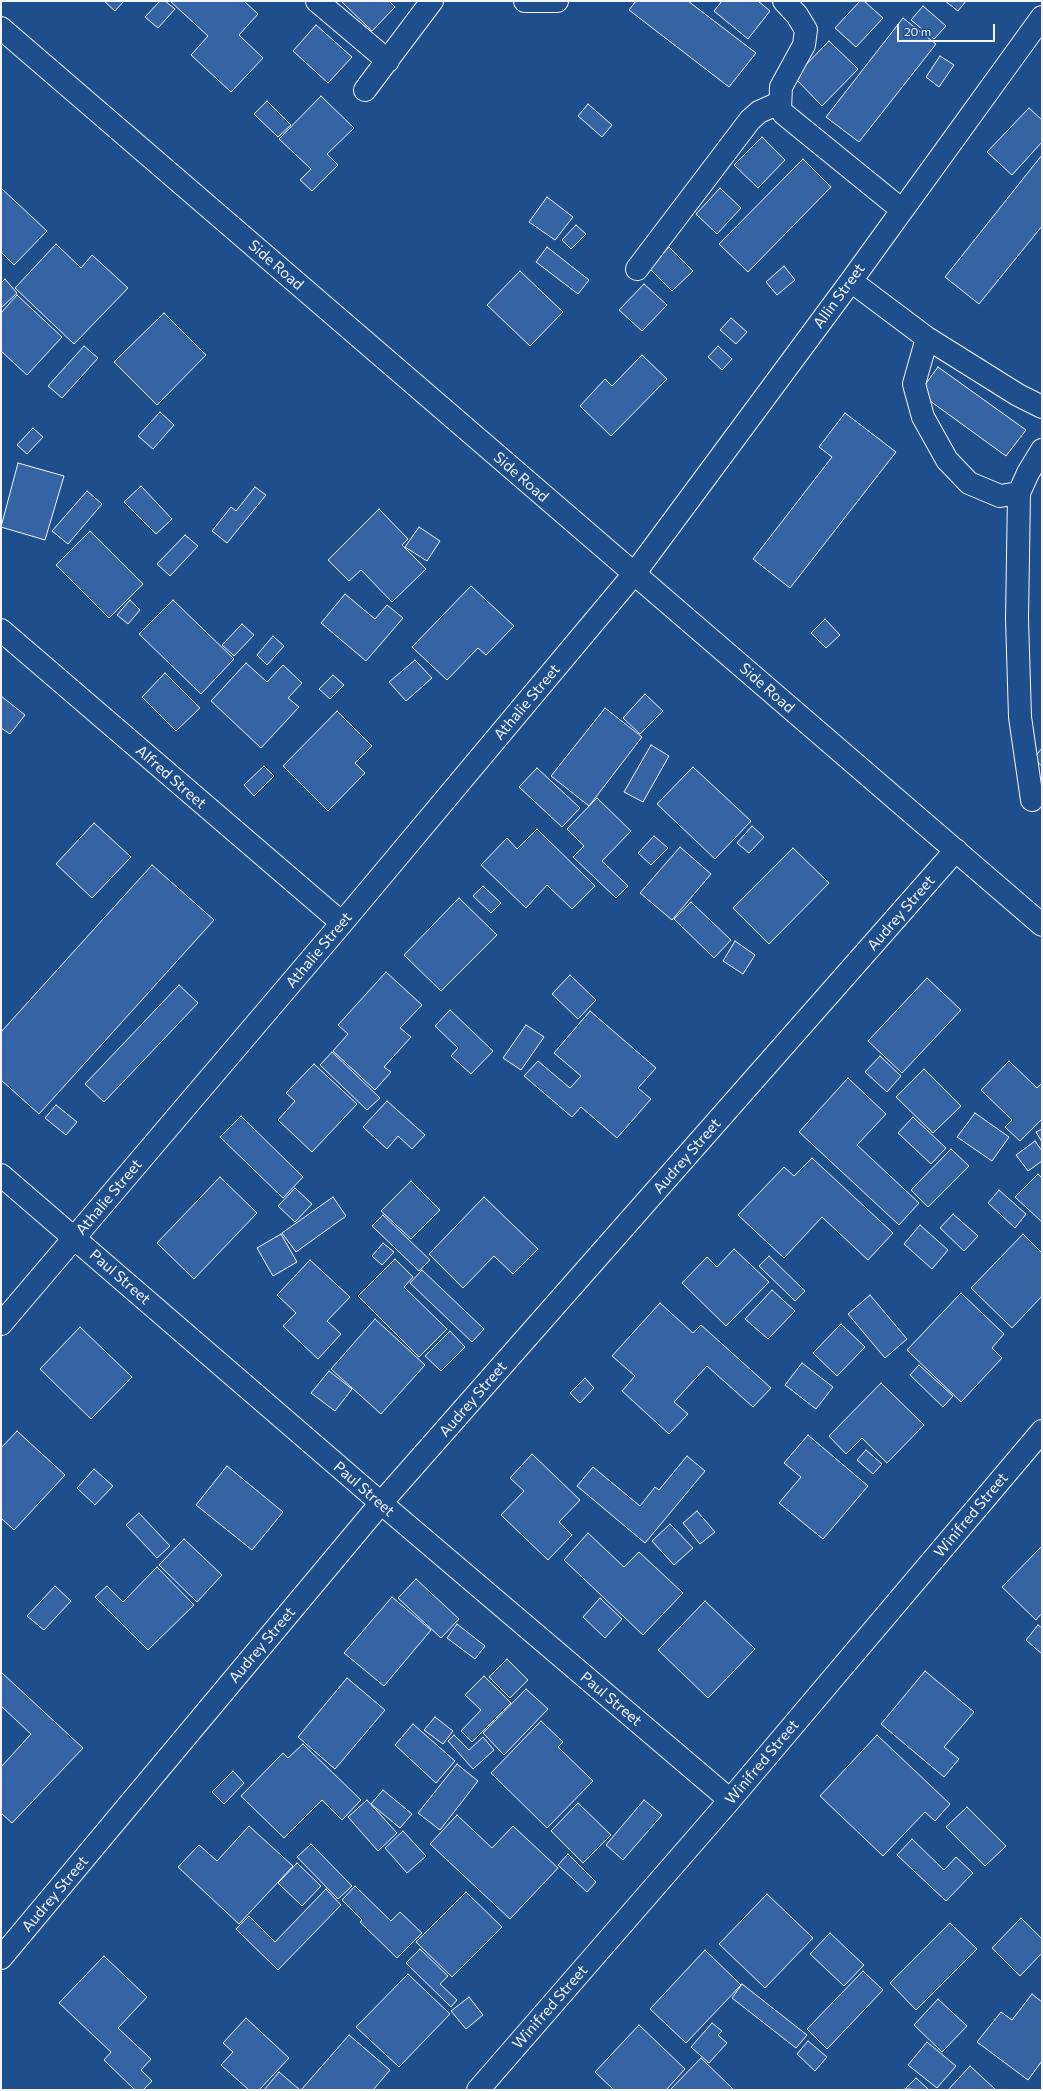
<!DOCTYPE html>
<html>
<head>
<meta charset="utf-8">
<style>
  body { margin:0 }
  #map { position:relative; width:1043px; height:2091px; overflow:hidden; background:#1f4e8c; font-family:Commissioner,sans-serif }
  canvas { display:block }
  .frame { position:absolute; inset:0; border:2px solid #f2f6ff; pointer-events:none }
  .scale { position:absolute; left:897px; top:24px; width:98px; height:18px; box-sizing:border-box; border:2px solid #f2f6ff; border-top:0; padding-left:5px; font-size:12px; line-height:14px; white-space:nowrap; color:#f2f6ff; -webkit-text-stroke:3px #1f4e8c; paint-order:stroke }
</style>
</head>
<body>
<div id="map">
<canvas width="1043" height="2091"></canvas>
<div class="frame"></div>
<div class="scale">20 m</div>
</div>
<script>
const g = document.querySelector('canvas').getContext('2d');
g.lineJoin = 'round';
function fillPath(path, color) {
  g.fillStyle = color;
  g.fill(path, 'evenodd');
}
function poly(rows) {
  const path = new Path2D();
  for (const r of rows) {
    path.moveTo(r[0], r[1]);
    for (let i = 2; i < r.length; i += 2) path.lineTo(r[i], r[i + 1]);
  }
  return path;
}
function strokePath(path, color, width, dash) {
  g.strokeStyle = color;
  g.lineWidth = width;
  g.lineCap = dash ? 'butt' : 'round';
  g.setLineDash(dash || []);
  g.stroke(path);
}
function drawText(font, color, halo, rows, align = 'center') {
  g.font = font + ' Commissioner,sans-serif';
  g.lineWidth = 3;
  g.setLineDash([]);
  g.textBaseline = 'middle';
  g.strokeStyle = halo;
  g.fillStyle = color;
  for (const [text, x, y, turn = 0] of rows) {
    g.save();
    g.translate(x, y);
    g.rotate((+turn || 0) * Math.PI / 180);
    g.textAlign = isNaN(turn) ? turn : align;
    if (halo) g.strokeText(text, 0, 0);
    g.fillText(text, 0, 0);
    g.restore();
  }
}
const building = poly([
  [104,1,124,1,115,11,104,1],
  [160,1,165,1,175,9,158,28,145,17,160,1],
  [170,1,244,1,258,14,239,35,263,58,231,92,191,55,208,36,170,1],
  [341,1,389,1,395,7,372,31,341,1],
  [636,1,688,1,756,53,729,87,629,10,636,1],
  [722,1,758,1,770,11,748,39,714,11,722,1],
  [860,1,864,1,883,18,856,47,835,28,860,1],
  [945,1,966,1,958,11,945,1],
  [923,6,946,26,934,39,911,20,923,6],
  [903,18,936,44,859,142,826,117,903,18],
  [316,25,352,57,328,83,293,51,316,25],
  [829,41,858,69,822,106,794,77,829,41],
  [940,56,954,65,939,87,926,77,940,56],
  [321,96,354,128,327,154,338,165,312,191,300,180,311,169,279,139,321,96],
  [267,101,291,125,278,137,254,114,267,101],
  [588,104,612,125,602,137,578,116,588,104],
  [1029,108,1042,120,1042,142,1012,175,987,152,1029,108],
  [762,137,785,160,758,188,734,165,762,137],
  [1042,155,1042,226,979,304,945,277,1042,155],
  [803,159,831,187,748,272,719,244,803,159],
  [1,188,47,231,14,265,1,252,1,188],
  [720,188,741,208,717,234,696,214,720,188],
  [547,197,573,217,555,240,529,222,547,197],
  [576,225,586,234,571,249,562,240,576,225],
  [56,244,81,268,92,255,128,288,74,344,15,288,56,244],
  [547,247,589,280,578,294,536,262,547,247],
  [669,247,693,271,672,291,649,268,669,247],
  [784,266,795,280,777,295,766,282,784,266],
  [520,271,563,312,530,346,487,305,520,271],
  [5,279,17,293,1,308,1,283,5,279],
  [644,284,667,305,642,331,619,310,644,284],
  [17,295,62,337,27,375,1,351,1,313,17,295],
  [164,313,206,355,157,405,114,362,164,313],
  [731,318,747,332,736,344,720,330,731,318],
  [84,346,98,358,62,398,48,386,84,346],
  [718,346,732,359,722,370,708,357,718,346],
  [642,355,667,379,611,436,580,406,605,379,612,386,642,355],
  [938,367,1026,430,1006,456,919,393,938,367],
  [160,412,174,425,153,449,138,436,160,412],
  [845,413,896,452,790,588,753,559,832,457,819,447,845,413],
  [33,428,43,437,27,454,17,445,33,428],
  [18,463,64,476,45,540,1,527,18,463],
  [141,486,172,519,156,534,124,502,141,486],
  [255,487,266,495,227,543,212,531,231,507,236,511,255,487],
  [87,491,102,504,68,544,52,531,87,491],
  [379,509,408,539,402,545,426,569,392,602,361,570,349,581,328,560,379,509],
  [419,527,440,541,427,561,405,547,419,527],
  [90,531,143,584,109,618,56,565,90,531],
  [185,535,198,546,170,576,157,564,185,535],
  [471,586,514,626,486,655,478,648,447,680,412,647,471,586],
  [345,594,375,619,387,605,403,618,366,661,321,623,345,594],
  [130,600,140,610,128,624,117,615,130,600],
  [173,600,234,659,201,694,139,634,173,600],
  [825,619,840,635,826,648,811,633,825,619],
  [242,624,254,635,234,656,222,645,242,624],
  [273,636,284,646,267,665,257,655,273,636],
  [415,660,432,678,406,701,389,682,415,660],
  [246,663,267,682,283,665,302,683,288,698,299,707,261,748,211,701,246,663],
  [165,673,200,708,176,731,142,697,165,673],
  [333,675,344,685,330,699,319,689,333,675],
  [645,694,663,711,640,734,623,718,645,694],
  [1,696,25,715,10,734,1,728,1,696],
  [605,708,642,737,589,806,551,776,605,708],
  [337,711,372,746,355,763,365,773,328,811,283,766,337,711],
  [651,745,669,756,643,802,624,792,651,745],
  [1042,748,1042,766,1033,759,1042,748],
  [264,766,274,776,254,796,244,785,264,766],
  [693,767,751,821,715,859,657,804,693,767],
  [537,768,580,808,562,827,519,787,537,768],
  [597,798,631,831,602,861,628,886,616,898,573,857,584,846,567,829,597,798],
  [94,823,131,857,92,898,56,864,94,823],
  [752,826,764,837,749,853,737,843,752,826],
  [537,829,595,886,572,909,547,885,526,908,481,865,507,838,517,849,537,829],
  [654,836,668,848,651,865,638,853,654,836],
  [680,847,711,874,672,920,640,893,680,847],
  [793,848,829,883,769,944,733,908,793,848],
  [152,865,214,920,39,1114,1,1080,1,1032,152,865],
  [483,886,501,903,491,913,473,896,483,886],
  [459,898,497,935,441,991,404,955,459,898],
  [691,902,731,940,714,958,674,919,691,902],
  [735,941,755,955,743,974,723,961,735,941],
  [386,972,422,1005,400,1028,411,1037,384,1067,391,1072,375,1090,333,1051,348,1034,338,1025,386,972],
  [570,975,596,1000,578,1019,552,994,570,975],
  [927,978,961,1010,902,1073,868,1041,927,978],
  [179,985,198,1003,104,1102,85,1084,179,985],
  [450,1010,493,1051,471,1074,451,1056,458,1048,435,1026,450,1010],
  [590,1011,656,1068,638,1088,651,1099,617,1138,581,1107,572,1117,524,1076,538,1061,570,1088,581,1076,554,1053,590,1011],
  [526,1025,544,1037,521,1070,503,1058,526,1025],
  [332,1052,380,1098,367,1110,320,1065,332,1052],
  [880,1056,901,1076,887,1092,865,1072,880,1056],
  [1009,1061,1037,1088,1042,1083,1042,1119,1020,1141,1005,1127,1012,1120,981,1090,1009,1061],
  [314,1064,357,1104,312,1152,278,1120,295,1101,286,1093,314,1064],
  [924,1069,961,1106,933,1133,896,1097,924,1069],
  [848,1078,886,1114,857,1145,919,1203,899,1225,799,1132,848,1078],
  [387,1101,425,1135,412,1149,398,1136,387,1149,363,1127,387,1101],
  [56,1105,77,1122,66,1135,45,1118,56,1105],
  [975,1113,1009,1137,992,1161,957,1137,975,1113],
  [241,1116,303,1177,283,1198,220,1137,241,1116],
  [913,1117,946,1148,931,1164,898,1133,913,1117],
  [1042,1129,1042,1142,1036,1132,1042,1129],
  [1035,1141,1042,1151,1042,1161,1028,1171,1016,1155,1035,1141],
  [951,1149,969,1166,928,1207,911,1190,951,1149],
  [812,1158,893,1233,868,1260,822,1217,784,1258,738,1215,784,1167,794,1176,812,1158],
  [1038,1174,1042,1178,1042,1222,1015,1197,1038,1174],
  [220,1177,257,1213,194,1279,157,1243,220,1177],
  [411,1181,440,1210,411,1239,381,1211,411,1181],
  [295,1188,312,1204,295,1222,278,1206,295,1188],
  [999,1190,1026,1214,1015,1228,988,1203,999,1190],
  [333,1197,346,1216,296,1252,282,1233,333,1197],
  [484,1197,538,1249,513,1274,494,1256,463,1288,429,1254,484,1197],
  [953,1214,978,1236,964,1251,940,1228,953,1214],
  [383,1215,430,1260,419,1271,372,1226,383,1215],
  [920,1225,948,1250,932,1269,904,1244,920,1225],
  [281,1234,297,1262,273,1276,257,1248,281,1234],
  [1023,1234,1042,1253,1042,1296,1012,1328,971,1288,1023,1234],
  [383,1243,394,1252,382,1265,372,1256,383,1243],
  [734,1249,769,1282,726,1326,682,1283,707,1257,717,1267,734,1249],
  [769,1256,805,1291,795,1301,759,1266,769,1256],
  [395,1259,413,1277,404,1287,447,1329,419,1357,358,1296,395,1259],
  [310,1260,350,1297,327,1321,341,1334,318,1359,283,1326,296,1313,277,1295,310,1260],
  [422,1270,484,1329,472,1342,410,1283,422,1270],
  [772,1290,795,1311,768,1339,745,1319,772,1290],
  [961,1293,1004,1334,992,1348,1002,1358,961,1402,907,1350,961,1293],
  [870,1295,907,1339,885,1358,848,1314,870,1295],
  [660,1303,693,1333,701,1325,771,1388,753,1407,707,1366,674,1402,688,1414,669,1434,622,1391,635,1376,612,1356,660,1303],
  [375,1319,425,1365,381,1414,331,1369,375,1319],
  [841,1324,865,1347,837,1376,813,1353,841,1324],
  [80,1327,132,1377,91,1419,40,1369,80,1327],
  [450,1331,465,1347,441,1371,425,1356,450,1331],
  [802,1363,833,1387,816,1409,785,1385,802,1363],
  [919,1365,953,1396,943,1407,910,1375,919,1365],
  [329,1371,352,1389,335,1411,311,1393,329,1371],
  [585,1378,594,1388,580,1403,570,1393,585,1378],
  [881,1383,924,1425,887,1463,862,1438,846,1454,829,1436,881,1383],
  [17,1431,65,1475,14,1530,1,1518,1,1448,17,1431],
  [808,1435,868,1486,823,1539,779,1503,801,1477,784,1463,808,1435],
  [866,1450,882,1464,873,1474,857,1460,866,1450],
  [532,1454,580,1500,559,1522,572,1535,548,1560,501,1515,524,1491,510,1478,532,1454],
  [687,1456,705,1471,645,1543,577,1486,593,1467,640,1506,655,1487,659,1490,687,1456],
  [227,1466,283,1512,252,1550,196,1505,227,1466],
  [94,1469,113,1486,95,1505,77,1488,94,1469],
  [697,1511,715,1532,700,1544,683,1523,697,1511],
  [139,1513,170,1546,157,1558,126,1525,139,1513],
  [670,1524,693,1548,674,1565,652,1541,670,1524],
  [588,1533,624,1567,639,1552,683,1593,643,1635,564,1560,588,1533],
  [184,1539,222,1575,197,1602,159,1565,184,1539],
  [1042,1546,1042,1613,1036,1620,1002,1587,1042,1546],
  [157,1567,194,1605,148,1650,95,1597,107,1586,123,1602,157,1567],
  [416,1579,459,1619,441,1638,398,1598,416,1579],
  [55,1586,71,1601,44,1630,27,1616,55,1586],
  [392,1597,431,1630,384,1686,344,1653,392,1597],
  [600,1598,622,1619,605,1638,583,1617,600,1598],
  [705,1601,755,1649,708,1698,658,1650,705,1601],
  [457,1624,485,1646,475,1659,447,1638,457,1624],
  [1038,1625,1042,1628,1042,1654,1026,1640,1038,1625],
  [507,1659,528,1680,510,1698,489,1677,507,1659],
  [925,1671,974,1712,944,1747,959,1759,944,1777,881,1724,925,1671],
  [1,1672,83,1748,12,1823,1,1813,1,1767,31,1734,1,1706,1,1672],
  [484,1676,511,1703,472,1742,461,1731,481,1710,465,1695,484,1676],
  [347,1678,385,1710,335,1769,298,1737,347,1678],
  [526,1689,548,1709,504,1755,483,1733,526,1689],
  [435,1717,453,1731,443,1744,424,1730,435,1717],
  [541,1721,563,1742,558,1747,593,1781,547,1828,491,1773,541,1721],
  [413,1724,455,1761,436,1783,395,1745,413,1724],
  [454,1735,469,1750,483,1737,494,1750,473,1769,448,1741,454,1735],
  [877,1735,950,1804,935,1821,925,1812,883,1856,820,1796,877,1735],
  [303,1744,361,1800,342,1820,322,1800,284,1838,241,1796,283,1753,288,1758,303,1744],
  [457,1764,478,1781,440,1830,418,1813,457,1764],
  [233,1771,244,1783,224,1804,212,1792,233,1771],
  [383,1790,412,1814,400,1828,371,1804,383,1790],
  [367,1800,397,1833,378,1851,348,1817,367,1800],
  [644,1800,662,1815,623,1860,606,1845,644,1800],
  [578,1803,611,1835,583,1863,551,1831,578,1803],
  [967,1807,1006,1846,985,1866,946,1827,967,1807],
  [457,1815,492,1848,513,1826,558,1868,510,1919,430,1844,457,1815],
  [249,1826,293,1866,239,1924,178,1867,199,1845,217,1861,249,1826],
  [403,1831,426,1856,407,1873,385,1848,403,1831],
  [912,1839,944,1870,956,1857,973,1873,946,1901,897,1855,912,1839],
  [311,1844,352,1886,338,1899,297,1857,311,1844],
  [568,1854,596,1882,587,1892,558,1865,568,1854],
  [297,1863,321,1886,302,1906,278,1883,297,1863],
  [355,1886,391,1921,400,1912,422,1933,397,1958,360,1922,362,1920,342,1900,355,1886],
  [326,1889,341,1905,278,1970,236,1929,249,1916,275,1942,326,1889],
  [466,1892,502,1927,452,1977,416,1942,466,1892],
  [767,1894,813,1938,765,1988,719,1944,767,1894],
  [1021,1918,1042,1939,1042,1953,1020,1976,992,1948,1021,1918],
  [950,1923,977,1949,916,2010,890,1983,950,1923],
  [830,1933,864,1965,844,1986,810,1954,830,1933],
  [420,1949,448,1976,440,1984,457,2000,451,2007,406,1963,420,1949],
  [705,1950,741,1985,686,2043,650,2009,705,1950],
  [104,1956,147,1997,118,2028,151,2059,141,2070,152,2081,143,2090,135,2090,104,2060,111,2052,59,2003,104,1956],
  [863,1971,883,1990,827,2049,807,2029,863,1971],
  [408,1974,450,2014,399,2067,356,2027,408,1974],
  [742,1984,807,2035,796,2048,732,1998,742,1984],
  [1032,1994,1042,2002,1042,2061,1028,2080,977,2042,1001,2012,1012,2020,1032,1994],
  [469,1997,483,2015,466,2029,451,2011,469,1997],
  [938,1999,967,2026,942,2052,914,2025,938,1999],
  [246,2018,289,2058,259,2090,249,2090,221,2065,233,2052,223,2043,246,2018],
  [712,2023,722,2031,718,2035,727,2043,709,2063,691,2047,712,2023],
  [639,2025,685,2069,666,2090,614,2090,595,2072,639,2025],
  [349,2035,390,2070,373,2090,301,2090,349,2035],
  [808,2041,827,2057,815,2071,797,2054,808,2041],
  [927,2042,956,2066,937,2088,908,2065,927,2042],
  [701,2058,734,2090,670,2090,701,2058],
  [970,2066,996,2090,948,2090,970,2066],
  [279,2072,300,2090,264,2090,279,2072],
  [916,2078,929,2090,905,2089,916,2078]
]);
const minor = poly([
  [317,1,388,61],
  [525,1,557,1],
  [784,1,797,15,806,30,804,45,781,87,780,109,784,114,902,210],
  [1,28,1042,925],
  [365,90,432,1],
  [637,269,750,120,759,112,779,103],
  [851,281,927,338,1018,395,1042,407],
  [927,338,914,384,923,417,947,460,969,483,1000,496,1019,493],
  [1,630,342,923],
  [1032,800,1020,717,1017,619,1019,493,1028,473,1042,450],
  [1,1175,381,1503,730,1800],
  [1,1324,342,923,634,574,851,281,1042,17],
  [1,1958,381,1503,956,850],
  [478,2090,730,1800,1042,1431]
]);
const streetNames = [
  ["Side Road",276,265,41],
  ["Allin Street",839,296,-54],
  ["Side Road",521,477,41],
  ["Side Road",767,688,41],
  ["Athalie Street",527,702,-50],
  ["Alfred Street",171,777,41],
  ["Audrey Street",901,913,-49],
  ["Athalie Street",319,950,-50],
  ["Audrey Street",687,1156,-49],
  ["Athalie Street",109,1197,-50],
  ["Paul Street",120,1277,41],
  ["Audrey Street",473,1399,-49],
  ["Paul Street",364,1489,41],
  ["Winifred Street",971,1515,-50],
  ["Audrey Street",262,1645,-50],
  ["Paul Street",611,1699,40],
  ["Winifred Street",762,1762,-50],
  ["Audrey Street",55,1894,-50],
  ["Winifred Street",550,2007,-49]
];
fillPath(building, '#3563a3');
strokePath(building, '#f2f6ff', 1);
strokePath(minor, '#f2f6ff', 24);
strokePath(minor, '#1f4e8c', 22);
drawText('15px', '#f2f6ff', '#1f4e8c', streetNames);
</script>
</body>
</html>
